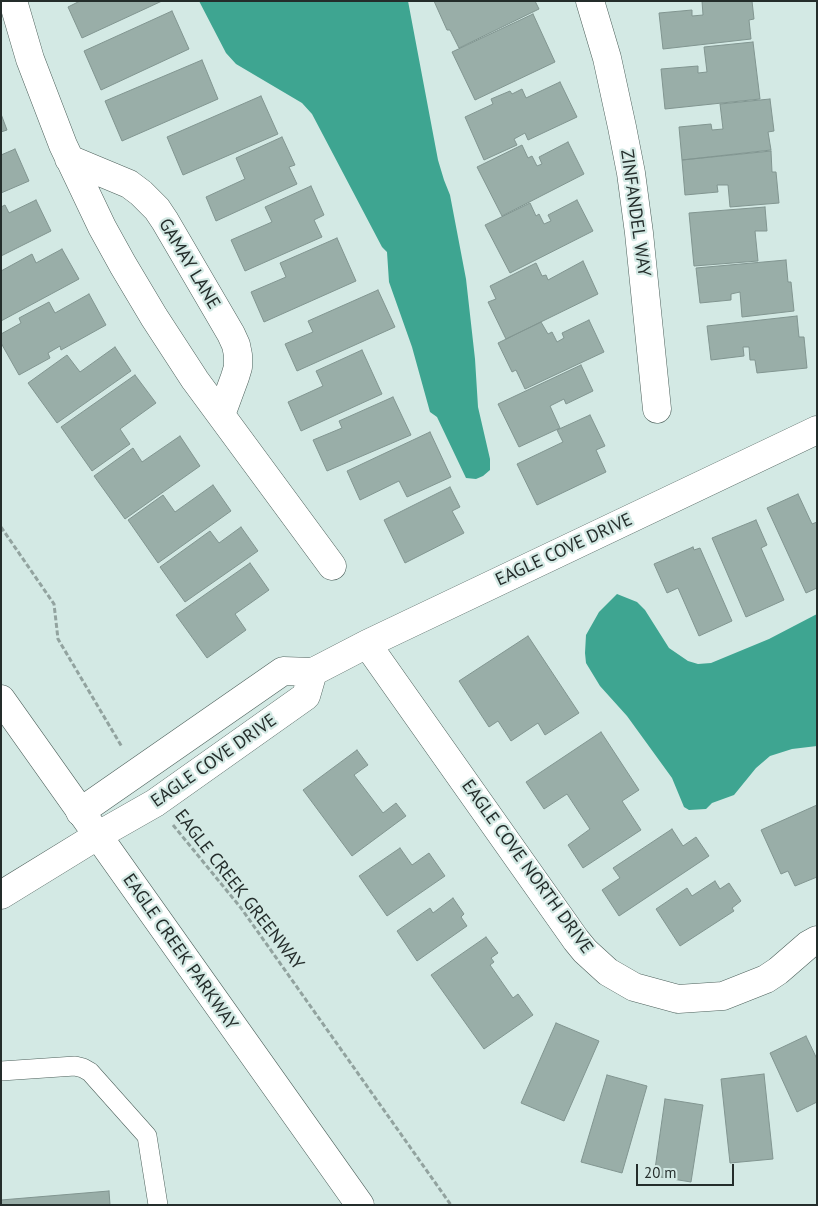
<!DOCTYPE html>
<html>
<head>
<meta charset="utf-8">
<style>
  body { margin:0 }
  #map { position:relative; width:818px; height:1206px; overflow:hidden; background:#d3e9e4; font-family:"PT Sans",sans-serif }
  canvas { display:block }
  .frame { position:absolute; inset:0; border:2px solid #242d2b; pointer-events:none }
  .scale { position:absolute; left:636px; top:1164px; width:98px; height:22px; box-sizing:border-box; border:2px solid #242d2b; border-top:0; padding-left:6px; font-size:15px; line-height:18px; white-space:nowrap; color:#242d2b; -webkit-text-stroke:4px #d3e9e4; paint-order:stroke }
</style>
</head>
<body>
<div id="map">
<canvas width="818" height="1206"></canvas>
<div class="frame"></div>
<div class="scale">20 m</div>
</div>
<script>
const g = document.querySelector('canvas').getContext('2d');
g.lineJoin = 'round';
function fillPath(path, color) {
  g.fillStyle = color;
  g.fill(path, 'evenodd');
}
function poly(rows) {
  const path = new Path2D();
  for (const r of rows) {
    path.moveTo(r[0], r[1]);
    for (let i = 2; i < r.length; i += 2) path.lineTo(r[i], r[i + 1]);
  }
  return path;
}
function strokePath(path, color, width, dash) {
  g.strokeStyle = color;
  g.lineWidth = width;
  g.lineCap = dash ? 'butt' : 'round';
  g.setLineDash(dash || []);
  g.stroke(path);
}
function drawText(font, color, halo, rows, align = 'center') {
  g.font = font + ' "PT Sans",sans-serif';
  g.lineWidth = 4.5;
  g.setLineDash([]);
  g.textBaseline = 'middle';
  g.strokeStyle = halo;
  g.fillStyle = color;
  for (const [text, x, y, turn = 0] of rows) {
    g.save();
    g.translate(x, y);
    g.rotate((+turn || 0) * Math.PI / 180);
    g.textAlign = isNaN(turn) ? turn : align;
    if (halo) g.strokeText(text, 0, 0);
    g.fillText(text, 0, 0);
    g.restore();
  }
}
const water = poly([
  [199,1,408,1,438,160,444,180,450,195,466,279,475,359,478,407,490,459,490,470,483,476,476,479,466,478,437,417,430,412,412,347,389,282,387,252,382,247,312,114,302,103,236,64,226,53],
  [617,594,637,602,645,610,669,648,688,661,698,664,711,663,769,639,817,614,817,746,792,749,770,756,756,768,734,795,712,803,706,809,689,810,684,807,672,778,627,716,600,686,586,663,585,653,586,635,599,612]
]);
const building = poly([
  [80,1,162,1,82,38,68,7,80,1],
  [434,1,535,1,539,9,459,48,450,30,447,30,434,1],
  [702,1,752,1,754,19,749,20,751,39,663,49,659,13,692,10,692,16,703,15,702,1],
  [172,11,189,49,101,90,84,51,172,11],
  [533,14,555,62,475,100,452,52,533,14],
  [753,42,760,99,665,109,661,69,698,66,698,73,707,72,704,47,753,42],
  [202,60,218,99,122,141,105,101,202,60],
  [560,82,577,117,528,140,525,133,514,139,517,145,484,160,465,117,493,104,491,99,510,91,512,94,522,89,526,98,560,82],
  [261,96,278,134,183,175,167,137,261,96],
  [770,99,774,131,768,132,771,150,682,160,679,127,711,124,712,130,723,129,720,104,770,99],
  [1,114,7,130,1,132,1,114],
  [282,137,295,165,289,167,297,184,216,221,206,197,245,179,236,158,282,137],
  [568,142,584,174,502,216,477,167,522,145,528,158,532,156,537,166,542,164,539,157,568,142],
  [15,149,29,181,1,193,1,155,15,149],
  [771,151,772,172,776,172,779,203,730,207,728,185,717,185,718,192,685,195,682,160,771,151],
  [311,186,324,215,314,220,322,237,245,271,231,240,272,222,265,207,311,186],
  [36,200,51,231,1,256,1,207,5,205,9,213,36,200],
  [577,200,593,231,510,273,485,225,530,203,536,216,539,214,544,224,551,221,548,215,577,200],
  [765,207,767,231,755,231,758,261,694,266,689,213,765,207],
  [337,238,356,281,264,322,251,292,286,277,280,263,337,238],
  [62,249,79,279,1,321,1,271,32,254,36,263,62,249],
  [786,260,788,282,791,282,794,311,742,317,740,292,731,294,731,300,700,303,696,268,786,260],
  [583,261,598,294,506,339,488,302,496,299,490,286,536,263,542,276,546,275,548,280,583,261],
  [378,290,395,327,297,371,285,344,313,332,308,321,378,290],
  [89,294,106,325,61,350,60,346,48,353,50,358,19,375,1,343,1,334,21,323,19,318,49,302,55,313,89,294],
  [797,316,799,337,804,337,807,368,757,373,755,360,750,360,749,347,743,347,744,356,711,360,707,326,797,316],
  [589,320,604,352,525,389,516,370,512,372,498,343,541,322,548,334,552,332,557,342,564,338,562,333,589,320],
  [115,347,131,371,57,423,28,383,67,355,80,372,115,347],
  [362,350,382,394,301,431,288,402,323,386,316,371,362,350],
  [581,365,593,391,566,404,564,399,550,406,560,428,519,447,498,404,581,365],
  [135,375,156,403,120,429,130,444,92,471,61,427,135,375],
  [393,397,411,435,327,471,313,440,342,428,339,421,393,397],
  [590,415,605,446,596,450,606,472,537,505,517,464,563,442,557,430,590,415],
  [430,432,451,477,407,497,399,481,360,500,347,471,430,432],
  [180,436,200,466,125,519,94,476,133,448,142,462,180,436],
  [213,485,231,511,158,563,128,520,163,495,175,512,213,485],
  [450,487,460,507,452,511,464,533,405,563,384,520,450,487],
  [798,494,812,524,817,522,817,588,806,593,767,508,798,494],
  [756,520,767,545,761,548,784,600,746,617,712,538,756,520],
  [241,527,258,551,185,602,160,567,210,531,219,543,241,527],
  [693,547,694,550,700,548,732,621,699,636,678,588,667,593,654,564,693,547],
  [250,563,269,590,235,614,246,630,207,658,176,615,250,563],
  [528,636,579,713,545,735,538,723,511,741,498,721,489,727,459,681,528,636],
  [601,732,639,790,622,801,641,830,583,868,568,845,590,829,567,794,544,809,526,782,601,732],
  [357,750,368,765,354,775,383,813,396,803,406,816,352,856,303,790,357,750],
  [817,805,817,877,795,886,788,871,781,874,761,830,817,805],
  [672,829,683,846,696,837,709,856,619,916,602,890,620,878,613,868,672,829],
  [400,848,412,865,429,853,445,876,387,916,359,876,400,848],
  [715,881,720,889,729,883,741,901,732,908,734,911,680,946,656,909,687,888,692,896,715,881],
  [453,898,464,914,461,917,467,926,417,961,397,931,430,908,433,913,453,898],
  [486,937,498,953,491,958,494,962,490,965,513,998,518,994,533,1015,484,1049,431,975,486,937],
  [556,1023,599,1041,564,1121,521,1103,556,1023],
  [806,1036,817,1059,817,1102,797,1112,770,1053,806,1036],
  [764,1074,773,1159,730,1163,721,1079,764,1074],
  [607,1075,647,1086,622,1173,581,1162,607,1075],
  [665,1099,703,1105,691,1182,654,1176,665,1099],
  [109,1191,110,1205,1,1205,1,1200,109,1191]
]);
const path = poly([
  [1,527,54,604,58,639,122,747],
  [173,825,241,908,451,1205]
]);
const service = poly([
  [1,1071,75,1066,83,1068,90,1072,147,1136,158,1205]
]);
const minor = poly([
  [13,1,30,59,63,145,102,227,123,265,154,317,195,380,332,566],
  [590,1,607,58,622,127,631,173,639,233,657,409],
  [69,159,129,184,141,193,157,209,165,221,231,334,236,345,238,355,238,367,235,377,221,415],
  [367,644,576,940,585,951,608,972,634,987,678,999,723,996,766,979,778,971,808,945,817,940],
  [80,812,283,671,313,672,367,644,817,430],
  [1,895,97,836,155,803,306,696,313,672]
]);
const secondary = poly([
  [1,699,360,1205]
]);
const streetNames = [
  ["ZINFANDEL WAY",635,213,82],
  ["GAMAY LANE",189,264,59],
  ["EAGLE COVE DRIVE",564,550,-25],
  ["EAGLE COVE DRIVE",214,761,-35],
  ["EAGLE COVE NORTH DRIVE",527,867,54],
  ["EAGLE CREEK GREENWAY",239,890,52],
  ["EAGLE CREEK PARKWAY",180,952,55]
];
fillPath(water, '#3ea591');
fillPath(building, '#99aea8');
strokePath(building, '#819590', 1);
strokePath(service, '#4d605b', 20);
strokePath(minor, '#4d605b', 29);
strokePath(secondary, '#4d605b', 29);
strokePath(path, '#92a39f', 3, [5, 2.5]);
strokePath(service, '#fff', 19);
strokePath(minor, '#fff', 28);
strokePath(secondary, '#fff', 28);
drawText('18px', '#242d2b', '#d3e9e4', streetNames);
</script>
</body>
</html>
